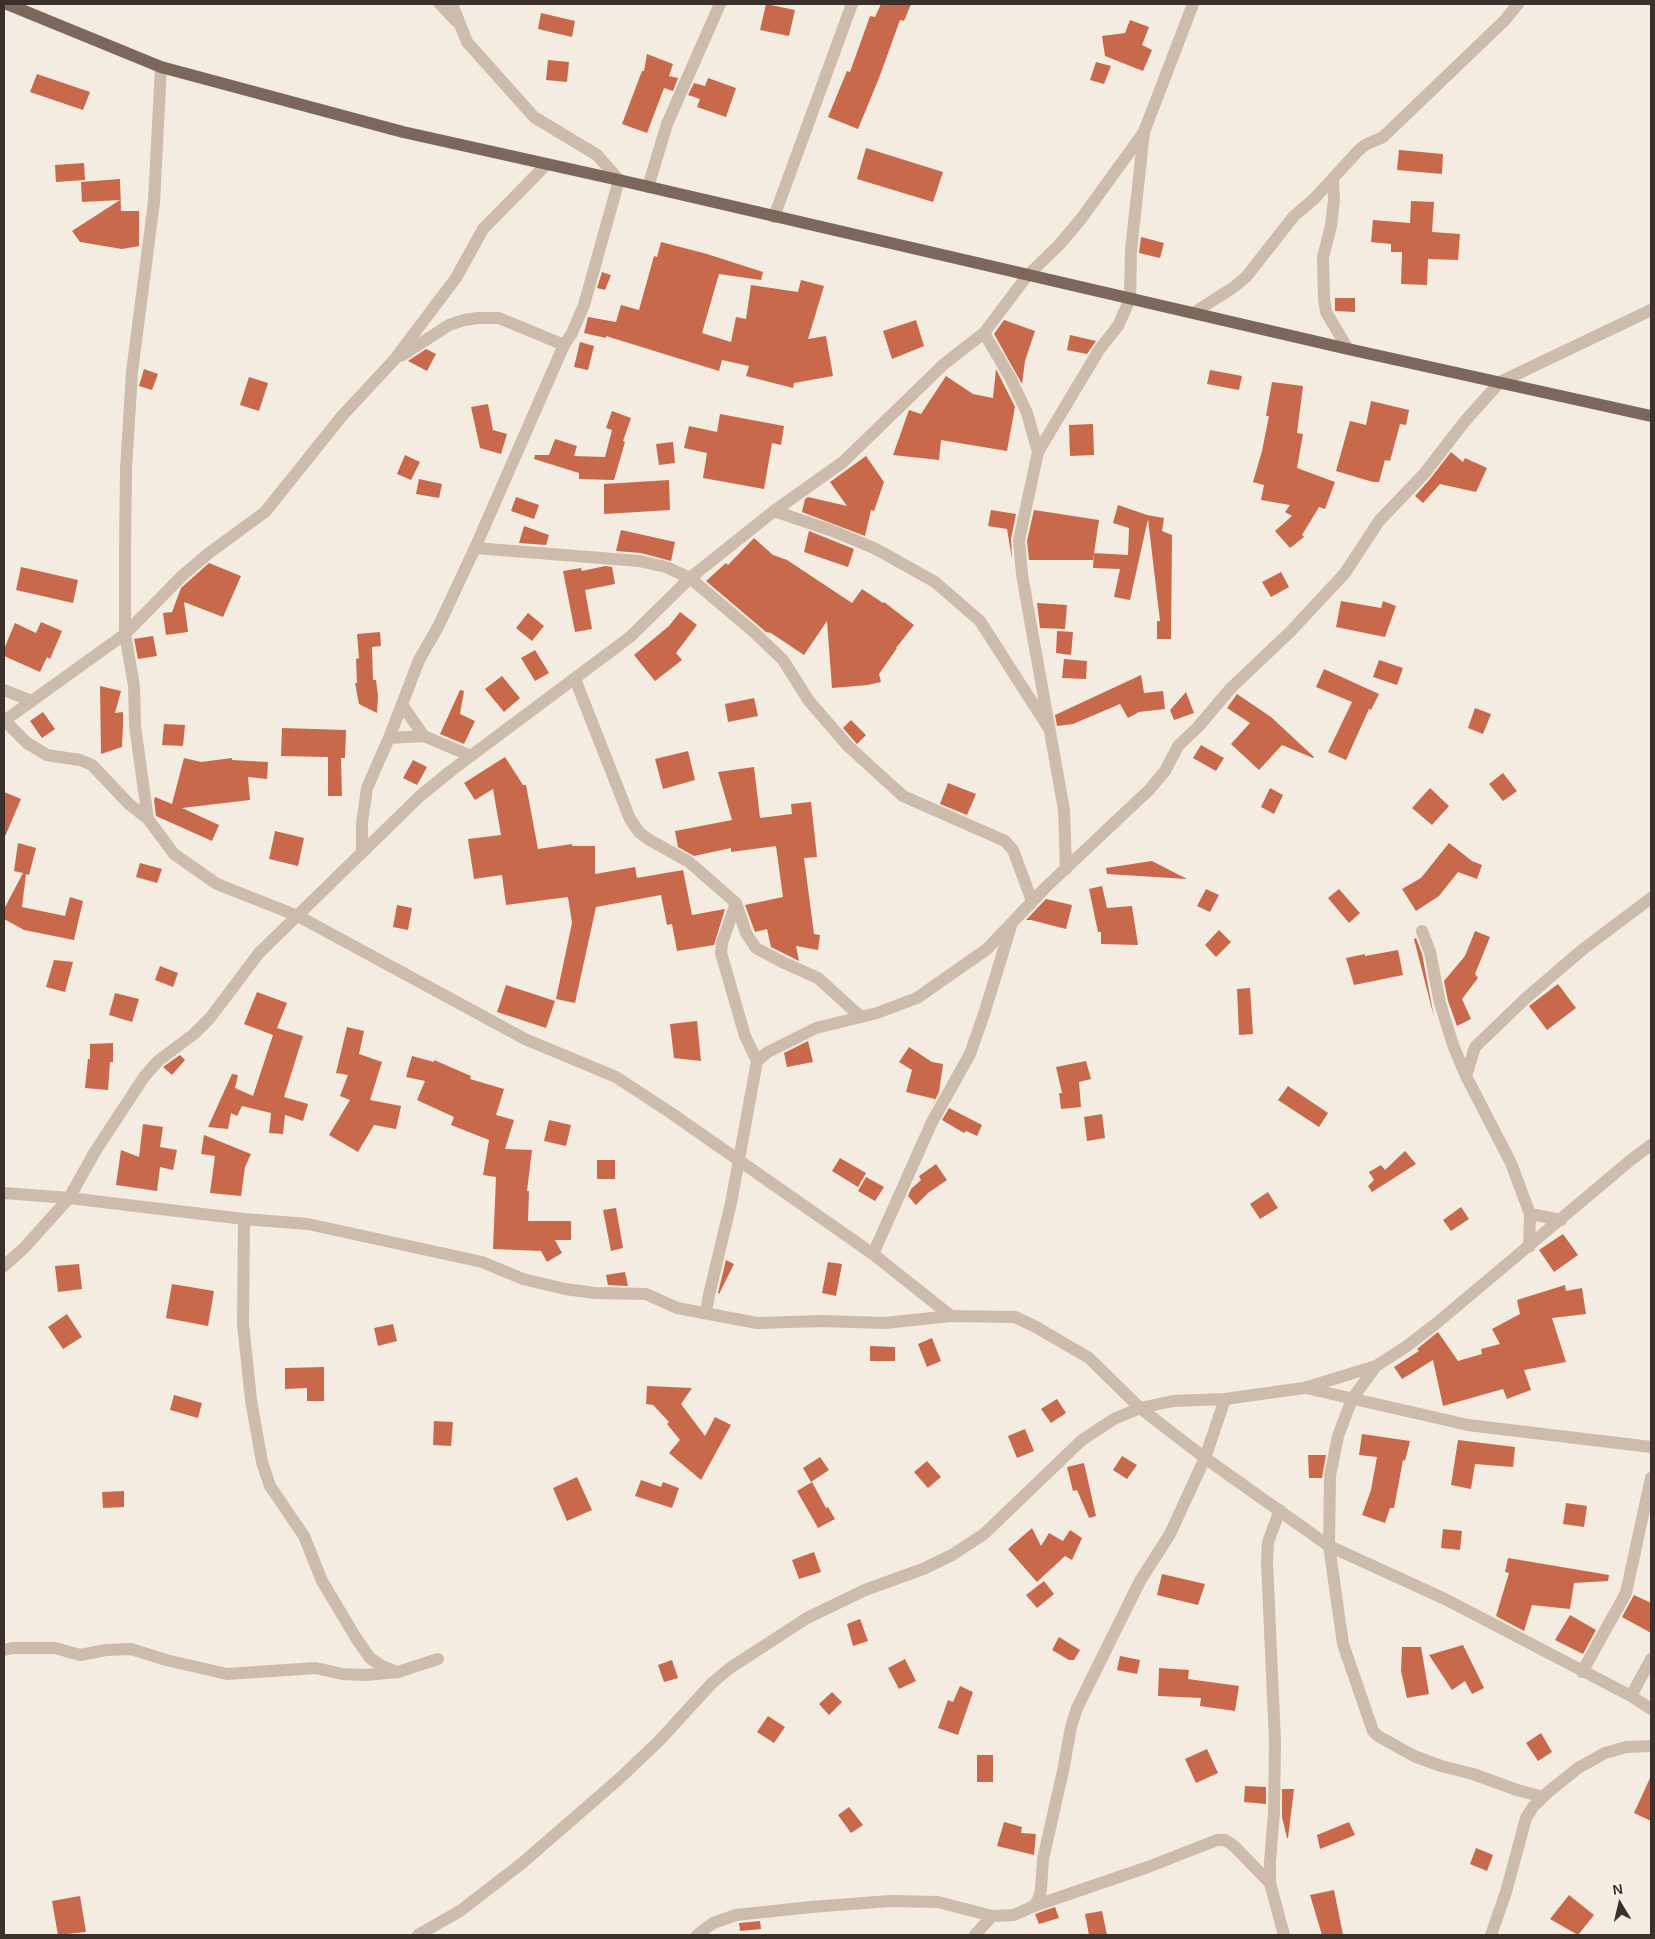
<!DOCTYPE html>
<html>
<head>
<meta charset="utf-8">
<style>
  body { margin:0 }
  #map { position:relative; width:1655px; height:1939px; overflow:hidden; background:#f4ebe1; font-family:Arial,sans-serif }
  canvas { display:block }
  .frame { position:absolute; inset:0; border:5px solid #3b302b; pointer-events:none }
  .north { position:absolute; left:1595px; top:1879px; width:50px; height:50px; -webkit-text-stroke:4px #fbf5ee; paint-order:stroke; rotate:351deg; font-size:14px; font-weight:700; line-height:20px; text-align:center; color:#3b302b }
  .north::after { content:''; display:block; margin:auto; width:18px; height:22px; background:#3b302b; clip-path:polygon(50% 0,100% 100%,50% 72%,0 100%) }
</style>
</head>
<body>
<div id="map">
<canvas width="1655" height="1939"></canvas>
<div class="frame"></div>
<div class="north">N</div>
</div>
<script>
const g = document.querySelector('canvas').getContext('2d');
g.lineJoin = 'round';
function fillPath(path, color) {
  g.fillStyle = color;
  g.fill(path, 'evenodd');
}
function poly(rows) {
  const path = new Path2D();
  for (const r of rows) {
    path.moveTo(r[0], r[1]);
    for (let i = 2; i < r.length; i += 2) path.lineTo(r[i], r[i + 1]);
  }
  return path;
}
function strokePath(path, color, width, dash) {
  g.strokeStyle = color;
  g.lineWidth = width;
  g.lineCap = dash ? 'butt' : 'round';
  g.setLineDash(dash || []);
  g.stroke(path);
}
const building = poly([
  [766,4,795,10,789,36,760,30],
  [881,4,911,4,904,21,900,20,879,78,858,129,828,117,847,71,850,72,870,16,875,17],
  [541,13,575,21,572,37,538,29],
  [1130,20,1149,27,1142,45,1152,50,1143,71,1105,56,1102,36,1125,33],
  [647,54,673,64,669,76,678,78,673,91,664,88,647,133,622,124,642,71,644,71],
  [548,60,569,62,567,82,546,80],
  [1096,62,1111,66,1104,84,1090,80],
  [37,74,90,92,83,110,30,92],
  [708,78,736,88,726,117,697,107,700,99,688,95,694,83,705,86],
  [866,148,943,172,933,202,857,179],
  [1399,150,1443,154,1442,174,1397,170],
  [84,163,85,180,56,182,55,165],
  [120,179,121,211,139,211,139,246,122,249,80,242,72,231,120,200,82,202,81,182],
  [1411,201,1434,202,1432,232,1460,234,1458,260,1428,259,1427,285,1401,284,1402,252,1391,252,1391,244,1371,242,1373,220,1410,223],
  [1141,237,1164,243,1160,258,1139,253],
  [661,242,707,254,763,272,761,280,719,274,702,333,731,342,736,317,746,319,751,285,798,292,801,280,824,286,808,339,826,336,833,376,794,383,793,388,746,376,749,366,722,360,719,371,606,336,606,338,584,333,588,317,616,322,621,305,639,310,654,256,657,257],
  [602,272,611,275,605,290,597,288],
  [1335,298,1355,298,1355,312,1335,311],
  [916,320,924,346,892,359,883,331],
  [1004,320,1035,331,1025,361,1022,384,994,334],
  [1070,335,1096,341,1087,354,1067,350],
  [580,342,594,346,588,370,574,367],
  [426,349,436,354,427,371,408,361],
  [144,369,158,374,152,390,139,386],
  [996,369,1015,407,1007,451,941,440,939,460,893,455,909,410,921,414,946,376,973,394,993,398],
  [1210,370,1242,376,1239,390,1207,384],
  [249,377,268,383,259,411,240,405],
  [1272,382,1303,386,1297,433,1303,434,1297,468,1335,482,1325,509,1319,507,1302,535,1304,537,1290,548,1275,531,1292,516,1285,512,1290,505,1261,500,1264,485,1253,482,1262,451,1269,416,1266,416],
  [1371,401,1409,410,1406,425,1400,424,1390,461,1385,460,1379,482,1373,482,1336,471,1350,421,1366,425],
  [488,404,493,430,507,434,501,454,480,448,471,407],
  [612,411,631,418,623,441,625,442,614,480,579,479,579,473,534,459,535,455,549,455,555,439,577,446,574,456,605,457,612,430,606,428],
  [720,414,784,426,781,445,772,443,764,489,703,478,707,453,684,448,689,426,717,432],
  [1093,424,1094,455,1070,456,1069,425],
  [673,442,675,463,659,465,656,444],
  [1451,452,1463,462,1465,458,1487,468,1476,492,1440,484,1423,503,1415,496,1430,479],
  [405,455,420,462,411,480,397,474],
  [866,456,884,482,874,511,871,510,865,536,802,512,805,499,808,497,847,506,830,482],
  [419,479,442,484,439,498,416,494],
  [669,480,670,510,604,514,604,484],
  [516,497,539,505,534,519,511,511],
  [1118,505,1147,515,1164,518,1162,531,1172,535,1171,639,1157,639,1157,621,1160,621,1148,519,1130,600,1114,597,1120,569,1093,568,1094,553,1128,555,1129,528,1113,523],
  [991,510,1016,514,1011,539,1012,559,1007,529,988,526],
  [1034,510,1099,520,1093,560,1029,560,1027,541],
  [524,526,549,535,546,545,519,543],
  [621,530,675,542,671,561,641,553,616,551],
  [809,531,854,549,848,567,804,552],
  [754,538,773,555,787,560,852,603,862,589,883,603,884,602,914,625,896,648,897,648,879,674,881,682,868,685,832,688,827,621,804,655,771,633,766,632,706,581,726,563,728,565],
  [209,563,241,576,223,617,184,602,188,632,166,635,163,613,172,612,181,588],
  [605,566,612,567,615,584,585,590,592,629,575,632,563,571,581,568,582,571],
  [21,567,78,580,73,603,16,590],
  [1281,572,1289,587,1271,597,1262,582],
  [1341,601,1381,608,1383,601,1396,606,1385,637,1336,627],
  [1037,603,1067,605,1065,629,1040,628],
  [680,612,697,625,676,653,682,660,655,681,634,655,669,626],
  [528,613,544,626,532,641,516,628],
  [41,622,62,631,50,659,47,657,40,672,4,656,4,649,15,623,36,633],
  [1057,631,1073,632,1071,655,1056,653],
  [380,632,381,646,372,647,373,680,376,680,378,696,377,713,359,704,355,683,357,683,356,659,359,658,357,634],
  [153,636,157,656,138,659,134,639],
  [535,650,549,673,535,681,521,658],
  [1064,659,1087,661,1086,679,1062,678],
  [1379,660,1403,668,1397,685,1373,677],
  [1324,669,1379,694,1371,710,1369,709,1346,760,1328,752,1352,702,1316,687],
  [1141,675,1144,693,1163,691,1165,709,1139,712,1128,718,1120,704,1073,724,1057,726,1055,715],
  [502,676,520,698,504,712,485,689],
  [100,686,121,691,115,713,123,712,123,725,122,747,101,754],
  [460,690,464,691,460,714,475,721,464,744,440,734],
  [1186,692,1194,713,1174,720,1170,710],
  [1237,694,1271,717,1314,757,1313,758,1282,745,1259,770,1231,744,1250,723,1227,708],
  [754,698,758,716,728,722,725,704],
  [1475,708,1491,714,1483,734,1468,728],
  [43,712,55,729,42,738,30,721],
  [851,720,866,735,857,744,843,728],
  [164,724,185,725,183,746,162,745],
  [282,728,346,730,345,758,341,758,342,796,328,796,328,757,281,756],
  [1201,745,1224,758,1216,771,1193,758],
  [688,751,695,780,663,789,655,759],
  [505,757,523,785,526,785,538,849,572,844,572,846,595,846,595,874,635,867,637,878,683,870,692,915,725,909,714,945,677,951,672,924,667,925,661,895,596,907,575,1003,556,999,572,923,568,897,506,905,502,875,474,879,468,839,501,835,493,789,475,800,464,783],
  [184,758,201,762,232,758,232,760,268,762,267,779,248,777,250,800,182,808,219,825,212,841,156,816,154,800,155,797,172,804],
  [413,760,427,767,417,785,403,778],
  [754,767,760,818,792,814,791,804,811,802,817,857,804,858,814,934,820,935,818,950,796,946,799,961,771,947,767,929,755,932,745,905,783,897,776,846,731,852,731,848,694,856,678,847,675,831,732,820,718,772],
  [1503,773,1517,791,1503,801,1489,784],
  [948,783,976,794,967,815,940,804],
  [1270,788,1283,795,1274,814,1261,807],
  [1430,788,1449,806,1432,825,1412,808],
  [4,792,21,799,4,839],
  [275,831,304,838,298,866,269,859],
  [18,843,36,848,29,875,26,874,22,907,65,916,70,897,83,901,74,940,24,930,4,919,4,909,23,873,14,871],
  [1449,843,1472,861,1482,865,1477,879,1458,872,1439,896,1416,911,1402,889,1421,878],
  [1152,861,1187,879,1107,874,1106,868],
  [140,863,162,869,157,883,136,877],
  [1102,886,1107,908,1132,906,1138,945,1101,944,1101,932,1098,932,1089,889],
  [1206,889,1219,895,1210,912,1197,906],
  [1339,889,1360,913,1349,923,1328,898],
  [1046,899,1072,905,1066,929,1031,920,1026,920],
  [397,905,412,908,408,930,393,927],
  [1219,930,1231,942,1216,957,1205,945],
  [1475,931,1490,937,1475,974,1478,978,1462,999,1471,1019,1457,1026,1448,1001,1444,981,1465,956],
  [1416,938,1422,954,1434,1017,1414,939],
  [1398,950,1403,975,1354,985,1346,958,1365,954,1365,956],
  [54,960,73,962,65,992,46,987],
  [160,966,178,973,173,987,155,980],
  [1558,984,1576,1008,1547,1030,1529,1006],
  [506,985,555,1001,546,1028,497,1012],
  [1250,988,1253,1034,1239,1035,1237,989],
  [257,992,287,1003,277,1028,303,1036,284,1097,308,1104,303,1121,285,1115,283,1134,269,1133,271,1113,242,1106,237,1116,231,1113,228,1129,208,1127,232,1074,238,1075,235,1088,253,1096,273,1035,244,1024],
  [115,993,139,999,132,1022,109,1015],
  [697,1021,701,1061,674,1058,670,1024],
  [347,1027,364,1031,359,1054,382,1062,370,1100,401,1106,396,1129,374,1125,358,1152,329,1135,350,1100,340,1096,348,1075,336,1073],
  [808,1041,813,1062,787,1067,784,1053],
  [113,1043,113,1062,110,1062,108,1090,85,1088,88,1059,90,1059,90,1044],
  [909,1047,932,1062,943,1064,939,1092,932,1106,935,1099,906,1092,912,1070,899,1062],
  [180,1055,185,1060,172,1075,163,1067],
  [412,1056,434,1062,434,1060,471,1076,470,1079,504,1089,496,1115,514,1120,505,1149,532,1150,527,1191,529,1191,528,1221,571,1221,571,1240,555,1240,562,1253,547,1262,541,1251,493,1249,496,1177,483,1175,489,1140,451,1125,454,1117,417,1100,425,1081,406,1077],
  [1086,1061,1091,1079,1079,1082,1081,1107,1061,1109,1059,1093,1062,1093,1056,1067],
  [1288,1086,1328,1113,1319,1127,1278,1100],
  [949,1108,982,1125,977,1136,966,1131,964,1133,942,1120],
  [1102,1114,1105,1138,1087,1141,1084,1117],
  [549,1120,571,1125,566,1146,544,1141],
  [143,1124,163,1127,160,1147,177,1150,173,1170,160,1167,157,1191,116,1185,121,1150,139,1157],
  [204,1135,251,1154,245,1167,241,1196,210,1193,215,1156,201,1154],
  [1405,1151,1416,1164,1372,1192,1368,1186,1374,1180,1369,1172,1381,1165,1385,1170],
  [840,1158,866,1173,858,1187,832,1171],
  [597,1160,615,1160,615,1179,597,1179],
  [936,1164,947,1180,928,1193,916,1205,908,1196,911,1189,921,1180,919,1176],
  [866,1177,884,1187,875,1201,858,1191],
  [1268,1192,1278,1208,1260,1219,1250,1204],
  [1461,1207,1469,1219,1451,1231,1443,1220],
  [616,1208,623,1248,611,1251,603,1210],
  [1563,1234,1578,1255,1554,1272,1539,1250],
  [726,1260,734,1264,719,1294,718,1293],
  [828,1262,842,1264,836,1296,822,1293],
  [79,1264,82,1289,58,1292,55,1266],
  [625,1272,628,1286,608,1285,606,1275],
  [172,1284,214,1291,208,1326,166,1318],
  [1565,1285,1566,1291,1582,1288,1586,1314,1552,1318,1566,1362,1524,1370,1531,1390,1507,1399,1503,1389,1443,1406,1433,1360,1402,1379,1394,1367,1419,1351,1417,1349,1438,1332,1458,1361,1482,1354,1481,1349,1500,1344,1492,1329,1520,1314,1517,1300],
  [67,1314,82,1337,63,1349,48,1327],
  [393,1324,397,1341,378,1346,374,1328],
  [932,1338,941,1361,927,1367,918,1344],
  [870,1346,895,1347,895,1361,870,1361],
  [324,1367,324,1401,307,1401,307,1388,285,1389,285,1368],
  [647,1386,692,1388,681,1404,705,1436,715,1417,731,1425,701,1480,669,1453,680,1440,667,1424,669,1422,653,1405,646,1404],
  [174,1395,202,1403,198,1418,170,1410],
  [1057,1399,1066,1413,1051,1423,1041,1409],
  [434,1421,453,1422,451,1446,433,1445],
  [1025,1429,1034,1451,1017,1458,1008,1436],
  [1362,1434,1410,1441,1405,1461,1403,1460,1394,1508,1390,1508,1385,1523,1362,1515,1371,1490,1377,1457,1359,1455],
  [1458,1440,1515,1447,1513,1467,1475,1464,1471,1489,1451,1485],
  [1308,1455,1326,1455,1322,1478,1309,1478],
  [1122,1456,1137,1465,1127,1479,1113,1470],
  [820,1457,829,1470,811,1482,803,1468],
  [927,1461,941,1477,928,1488,914,1472],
  [1084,1463,1096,1516,1089,1518,1077,1490,1073,1491,1067,1467],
  [577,1477,592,1510,567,1521,553,1488],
  [641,1480,661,1487,663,1482,679,1488,672,1508,635,1496],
  [812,1482,826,1508,828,1507,835,1519,818,1528,797,1491],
  [124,1491,124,1507,103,1508,102,1492],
  [1566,1503,1587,1506,1584,1527,1563,1524],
  [1032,1528,1041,1546,1049,1533,1063,1541,1070,1530,1082,1538,1072,1560,1065,1556,1037,1582,1008,1549],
  [1443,1529,1462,1531,1460,1550,1441,1548],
  [814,1552,821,1572,799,1579,792,1560],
  [1508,1558,1609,1575,1608,1581,1574,1583,1570,1609,1532,1605,1524,1631,1496,1616,1509,1573,1505,1572],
  [1162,1574,1205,1584,1198,1605,1157,1595],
  [1044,1581,1054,1594,1037,1608,1026,1595],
  [1634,1595,1651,1603,1651,1633,1622,1617],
  [1570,1615,1596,1630,1583,1654,1555,1640],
  [860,1619,868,1641,853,1646,847,1624],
  [1059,1637,1080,1650,1074,1660,1069,1660,1052,1650],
  [1463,1645,1484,1688,1472,1694,1465,1681,1452,1690,1429,1655],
  [1402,1647,1421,1647,1429,1694,1407,1698,1401,1671],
  [1120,1656,1140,1660,1137,1674,1117,1670],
  [905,1659,916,1681,899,1689,888,1668],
  [672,1660,678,1678,664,1682,658,1665],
  [1159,1668,1189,1670,1188,1679,1239,1686,1235,1711,1200,1706,1201,1698,1158,1696],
  [960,1686,973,1692,958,1735,938,1728,948,1700,953,1702],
  [832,1692,842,1702,829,1715,819,1704],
  [768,1716,785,1727,774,1743,757,1732],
  [1541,1733,1552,1752,1538,1761,1526,1743],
  [1207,1749,1218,1773,1196,1783,1185,1759],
  [977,1755,993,1755,993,1782,977,1782],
  [1651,1776,1651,1821,1634,1813],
  [1245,1786,1266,1787,1266,1804,1244,1802],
  [1282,1789,1294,1789,1288,1838,1287,1838,1282,1817],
  [849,1807,863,1825,851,1833,838,1815],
  [1004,1822,1022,1827,1021,1833,1036,1834,1034,1855,997,1846],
  [1349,1822,1355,1835,1320,1849,1317,1835],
  [1476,1848,1493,1855,1487,1871,1470,1864],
  [1334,1890,1343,1935,1322,1935,1310,1895],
  [1569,1895,1594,1915,1578,1935,1550,1919],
  [80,1896,86,1932,58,1935,52,1901],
  [1055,1907,1059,1918,1039,1924,1035,1914],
  [1102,1911,1107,1935,1089,1935,1085,1914],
  [760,1921,761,1929,740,1931,739,1923]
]);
const minor = poly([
  [440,4,456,21],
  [161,67,154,202,132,372,126,469,125,553,125,634,134,686,135,726,148,819,174,854,217,884,298,916,525,1039,616,1077,671,1113,873,1254,951,1316],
  [1333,178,1334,200,1331,226,1323,257,1324,299,1326,312,1348,349],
  [648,187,667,124,720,4],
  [774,217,852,4],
  [1195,312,1234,287,1246,277,1294,216,1314,199,1358,151,1365,145,1383,137,1505,20,1518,4],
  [984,333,1010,377,1027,413,1038,452,1019,540,1022,575,1064,810,1066,869],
  [401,356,449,325,464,320,478,318,499,318,564,345],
  [1038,452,1099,350,1118,326,1130,299,1131,250,1144,132,1193,4],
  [774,511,833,531,876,549,935,582,980,621,1048,727],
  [475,548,639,561,666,567,690,578,755,633,783,660,809,701,848,746,903,796,1005,841,1013,850,1032,901],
  [575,679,630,819,639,832,648,839,689,862,736,903,746,933,756,948,782,962,818,978,861,1017],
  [4,690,32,701],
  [402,705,424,736],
  [4,721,125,634,183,575,209,553,265,512,342,416,394,360,456,278,483,229,547,164],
  [5,721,27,743,47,755,80,760,92,765,129,804,148,819],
  [389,738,424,736,471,756],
  [362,853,362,823,367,788,389,738,419,660,438,627,475,548,564,345,572,333,584,305,619,180,597,155,534,117,467,42,452,4],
  [736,903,722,943,721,953,745,1036,757,1061],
  [1422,931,1430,952,1440,1003,1453,1045,1466,1076,1511,1163,1530,1214,1529,1247],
  [1466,1076,1475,1047,1526,998,1582,950,1651,898],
  [4,1193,69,1198,244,1219,308,1224,482,1262,523,1279,565,1289,595,1293,646,1294,677,1308,757,1323,822,1321,885,1323,951,1316,1015,1317,1036,1327,1089,1358,1140,1408,1205,1458,1329,1546,1445,1599,1631,1696,1651,1709],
  [1530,1214,1561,1220],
  [244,1219,243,1324,251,1400,262,1462,270,1486,304,1536,322,1581,356,1638,370,1658,382,1666,398,1672],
  [873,1254,932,1122,970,1054,984,1014,1011,926],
  [4,1266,25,1247,69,1198,96,1150,144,1077,158,1061,194,1034,210,1018,259,953,420,796,452,770,630,637,690,578,774,511,843,462,944,364,984,333,1027,276,1059,245,1081,219,1144,132],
  [706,1312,709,1295,731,1203,757,1061,768,1052,816,1028,877,1013,917,998,987,949,1046,887,1149,790,1165,771,1178,746,1198,727,1231,688,1290,632,1345,573,1379,521,1424,474,1465,421,1500,382,1651,310],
  [1376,1366,1352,1399,1338,1436,1330,1476,1329,1546,1343,1644,1373,1731,1378,1736,1414,1756,1441,1766,1473,1774,1517,1790,1543,1797],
  [1306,1388,1468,1425,1651,1447],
  [1280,1510,1268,1542,1267,1562,1275,1742,1274,1812,1270,1862,1270,1883,1284,1935],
  [4,1650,12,1648,55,1648,80,1655,106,1650,131,1649,166,1660,227,1674,316,1668,342,1674,365,1675,398,1672,438,1659],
  [1582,1672,1626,1593,1651,1478],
  [1631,1696,1651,1659],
  [1034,1906,1039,1898,1041,1889,1043,1859,1063,1771,1071,1727,1077,1708,1140,1581,1170,1534,1205,1458,1225,1399],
  [418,1935,460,1911,521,1864,619,1779,659,1741,712,1683,730,1668,807,1618,865,1590,923,1569,952,1555,984,1534,1082,1440,1114,1419,1140,1408,1173,1401,1225,1399,1304,1388,1376,1366,1407,1346,1438,1322,1632,1159,1651,1145],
  [697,1935,713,1923,736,1915,811,1907,890,1901,938,1902,992,1916,1014,1915,1034,1906,1148,1867,1217,1840,1225,1840,1234,1846,1270,1883],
  [975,1935,992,1916],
  [1491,1935,1506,1892,1526,1818,1533,1807,1547,1793,1578,1768,1605,1753,1626,1747,1651,1746]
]);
const major = poly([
  [7,4,161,67,403,132,619,180,1348,349,1651,416]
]);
fillPath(building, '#c8694b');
strokePath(minor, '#cdbbac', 12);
strokePath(major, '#7d675c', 12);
</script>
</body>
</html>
